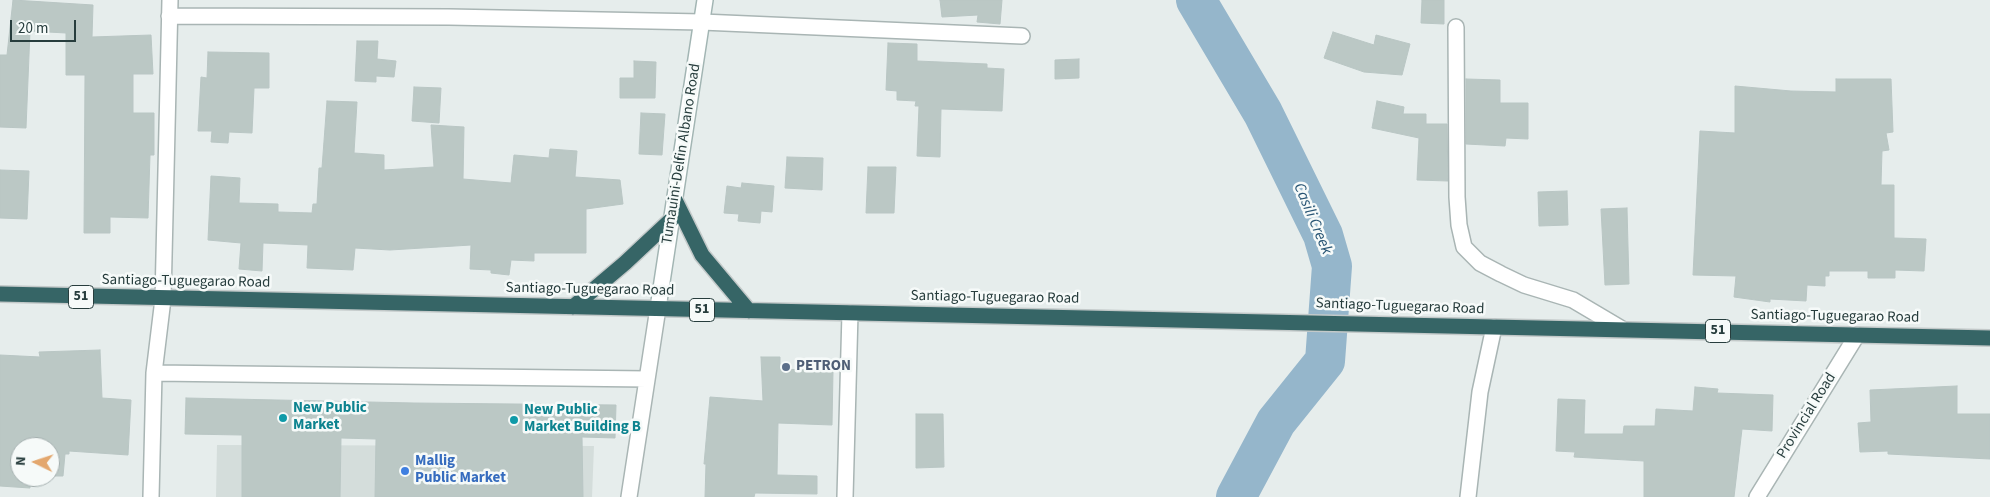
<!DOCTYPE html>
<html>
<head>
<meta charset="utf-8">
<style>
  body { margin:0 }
  #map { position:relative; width:1990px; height:497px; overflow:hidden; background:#e6edec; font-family:"Source Sans 3",sans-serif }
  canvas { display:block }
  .north { position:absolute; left:10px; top:437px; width:50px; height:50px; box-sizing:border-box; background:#f6faf9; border:1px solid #a3aeae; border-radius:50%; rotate:274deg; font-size:14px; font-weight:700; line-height:20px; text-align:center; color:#273d3d }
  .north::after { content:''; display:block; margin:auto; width:18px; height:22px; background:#e3a76e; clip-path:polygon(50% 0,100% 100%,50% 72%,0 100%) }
  .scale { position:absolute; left:10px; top:20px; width:66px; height:22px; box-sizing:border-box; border:2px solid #273d3d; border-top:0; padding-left:6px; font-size:15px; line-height:18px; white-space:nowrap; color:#273d3d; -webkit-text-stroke:4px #f6faf9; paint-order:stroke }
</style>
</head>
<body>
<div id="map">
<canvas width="1990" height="497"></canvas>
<div class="north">N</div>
<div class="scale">20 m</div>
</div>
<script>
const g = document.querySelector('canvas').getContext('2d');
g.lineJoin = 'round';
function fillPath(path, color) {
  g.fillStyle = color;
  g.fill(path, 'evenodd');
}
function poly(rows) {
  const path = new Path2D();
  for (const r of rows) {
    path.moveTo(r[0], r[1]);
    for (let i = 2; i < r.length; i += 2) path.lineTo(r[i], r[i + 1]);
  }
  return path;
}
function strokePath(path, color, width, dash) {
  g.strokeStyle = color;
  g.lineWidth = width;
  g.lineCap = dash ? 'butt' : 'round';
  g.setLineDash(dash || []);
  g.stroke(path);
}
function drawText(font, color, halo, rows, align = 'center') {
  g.font = font + ' "Source Sans 3",sans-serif';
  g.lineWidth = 5;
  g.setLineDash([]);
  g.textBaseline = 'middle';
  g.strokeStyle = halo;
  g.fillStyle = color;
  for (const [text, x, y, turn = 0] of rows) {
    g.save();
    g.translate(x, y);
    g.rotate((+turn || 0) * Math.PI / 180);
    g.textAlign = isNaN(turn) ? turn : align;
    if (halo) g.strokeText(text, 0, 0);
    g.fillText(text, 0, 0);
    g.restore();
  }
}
const built = poly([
  [217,445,594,446,592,497,216,497]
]);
const river = poly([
  [1196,0,1263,113,1323,235,1332,266,1325,361,1276,422,1236,497]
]);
const building = poly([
  [13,0,93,5,92,37,151,35,153,74,133,74,133,113,154,113,154,155,150,155,148,218,110,217,110,233,84,233,85,75,66,75,66,33,30,31,26,128,0,127,0,55,7,55,13,0],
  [940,0,1002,0,1000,24,977,22,978,15,942,17,940,0],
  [1422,0,1444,0,1444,24,1421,23,1422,0],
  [1333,32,1374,45,1376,35,1410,44,1402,75,1364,72,1324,58,1333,32],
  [357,41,378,41,377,59,396,61,394,77,376,76,376,82,355,81,357,41],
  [888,43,917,44,917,61,987,64,987,68,1004,69,1002,111,941,109,940,157,917,156,919,106,915,106,916,101,897,100,897,91,886,90,888,43],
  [208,52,269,53,269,88,254,88,252,133,229,132,228,143,211,142,212,131,198,131,201,77,207,78,208,52],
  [1079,59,1079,78,1055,79,1055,60,1079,59],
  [634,61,656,62,655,98,620,98,620,78,634,78,634,61],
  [1466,79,1500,80,1500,103,1528,103,1528,139,1506,138,1505,146,1466,144,1466,79],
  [1836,79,1891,79,1893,132,1886,133,1889,150,1882,151,1881,185,1894,185,1894,238,1926,239,1924,271,1895,270,1895,278,1868,278,1868,271,1829,271,1829,276,1825,276,1825,286,1807,285,1806,301,1770,299,1770,302,1734,297,1736,276,1693,275,1700,131,1735,133,1735,86,1791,91,1836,92,1836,79],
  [414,87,441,88,439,123,412,121,414,87],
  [327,101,357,102,354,153,384,155,384,170,434,167,431,125,464,127,463,179,511,183,514,155,549,158,550,149,577,151,575,177,620,180,623,204,586,209,586,253,534,253,534,261,511,260,509,275,491,273,491,270,470,269,471,245,390,250,355,248,353,270,307,268,308,245,263,243,262,271,239,269,241,243,208,240,211,176,240,178,239,203,278,204,278,212,312,213,313,204,317,204,319,168,322,168,327,101],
  [1377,101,1404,107,1403,114,1426,114,1426,124,1447,124,1448,181,1417,180,1419,138,1372,128,1377,101],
  [641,113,665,114,662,155,639,154,641,113],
  [787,157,823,158,822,190,785,188,787,157],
  [868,167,896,167,894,213,866,213,868,167],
  [0,170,29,171,27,219,0,218,0,170],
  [742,183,774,186,772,212,761,211,760,223,738,221,739,214,724,213,727,186,741,188,742,183],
  [1567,191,1568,225,1539,226,1538,192,1567,191],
  [1627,208,1629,284,1605,285,1601,209,1627,208],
  [100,350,102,398,131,400,128,455,69,451,69,454,65,454,63,476,50,476,50,447,20,447,20,477,30,477,30,488,0,486,0,355,40,357,39,352,100,350],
  [761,357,780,357,780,369,833,371,832,425,778,423,777,475,817,476,817,494,755,493,754,497,705,497,706,464,704,464,710,397,763,401,761,357],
  [1957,386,1957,414,1990,414,1990,459,1888,454,1888,451,1860,452,1858,423,1871,422,1870,390,1957,386],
  [1695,387,1718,389,1717,393,1773,395,1772,431,1742,429,1734,497,1644,497,1644,461,1574,457,1575,452,1556,451,1558,399,1585,400,1584,434,1623,434,1624,426,1655,426,1656,409,1693,411,1695,387],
  [186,398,414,403,616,405,615,438,582,437,583,497,375,497,376,439,341,438,340,497,242,497,242,435,185,434,186,398],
  [916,414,943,414,944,467,916,468,916,414]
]);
const street = poly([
  [169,16,449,17,702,22,1022,36],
  [1456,27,1457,197,1459,225,1464,247,1480,263,1501,274,1524,285,1573,300,1622,329],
  [154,373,647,379],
  [151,497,154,373,163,299,170,0],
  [629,497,658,308],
  [845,497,850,313],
  [1468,497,1480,392,1494,327],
  [1757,497,1857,335]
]);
const secondary = poly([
  [658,308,705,0]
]);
const highway = poly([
  [675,200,702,255,749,311],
  [0,294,1990,338],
  [573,307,625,263,672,219]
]);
const markers = [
  [786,367,5,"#5c6f8a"],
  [283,418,5,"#0f9aa8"],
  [514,420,5,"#0f9aa8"],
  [405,471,5,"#3f7fe0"]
];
const shields = [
  [81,297,25],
  [702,310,25],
  [1718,331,25]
];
const shieldNames = [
  ["51",81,297],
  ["51",702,310],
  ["51",1718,331]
];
const streetNames = [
  ["Tumauini-Delfin Albano Road",682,154,-81],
  ["Santiago-Tuguegarao Road",186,282,1],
  ["Santiago-Tuguegarao Road",590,290,1],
  ["Santiago-Tuguegarao Road",995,298,1],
  ["Santiago-Tuguegarao Road",1400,307,2],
  ["Santiago-Tuguegarao Road",1835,317,1],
  ["Provincial Road",1807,416,-58]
];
const serviceNames = [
  ["PETRON",796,367]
];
const cultureNames = [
  ["New Public",293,409],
  ["Market",293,426],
  ["New Public",524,411],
  ["Market Building B",524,428]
];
const shopNames = [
  ["Mallig",415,462],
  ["Public Market",415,479]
];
const waterNames = [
  ["Casili Creek",1312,219,67]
];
fillPath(built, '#d4dddb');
strokePath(river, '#95b6cb', 40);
fillPath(building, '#bbc8c5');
strokePath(building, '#b9c6c4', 1);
strokePath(street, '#a9b5b4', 18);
strokePath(secondary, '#a2b5b3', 18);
strokePath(highway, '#c3c9c9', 18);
strokePath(street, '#fff', 15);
strokePath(secondary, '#fff', 15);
strokePath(highway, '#366566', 15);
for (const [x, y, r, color] of markers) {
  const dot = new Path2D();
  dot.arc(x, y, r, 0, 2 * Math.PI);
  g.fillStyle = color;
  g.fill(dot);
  strokePath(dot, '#f6faf9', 2);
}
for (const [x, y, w] of shields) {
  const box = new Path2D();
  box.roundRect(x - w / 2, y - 11.5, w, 23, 4);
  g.fillStyle = '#f6faf9';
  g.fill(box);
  strokePath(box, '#273d3d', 1);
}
drawText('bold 14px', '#273d3d', null, shieldNames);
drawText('15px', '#273d3d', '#f6faf9', streetNames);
drawText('bold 15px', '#4e5e75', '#f6faf9', serviceNames, 'left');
drawText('bold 15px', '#0d838f', '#f6faf9', cultureNames, 'left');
drawText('bold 15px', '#366cbe', '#f6faf9', shopNames, 'left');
drawText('italic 16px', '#275473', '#f6faf9', waterNames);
</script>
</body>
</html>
